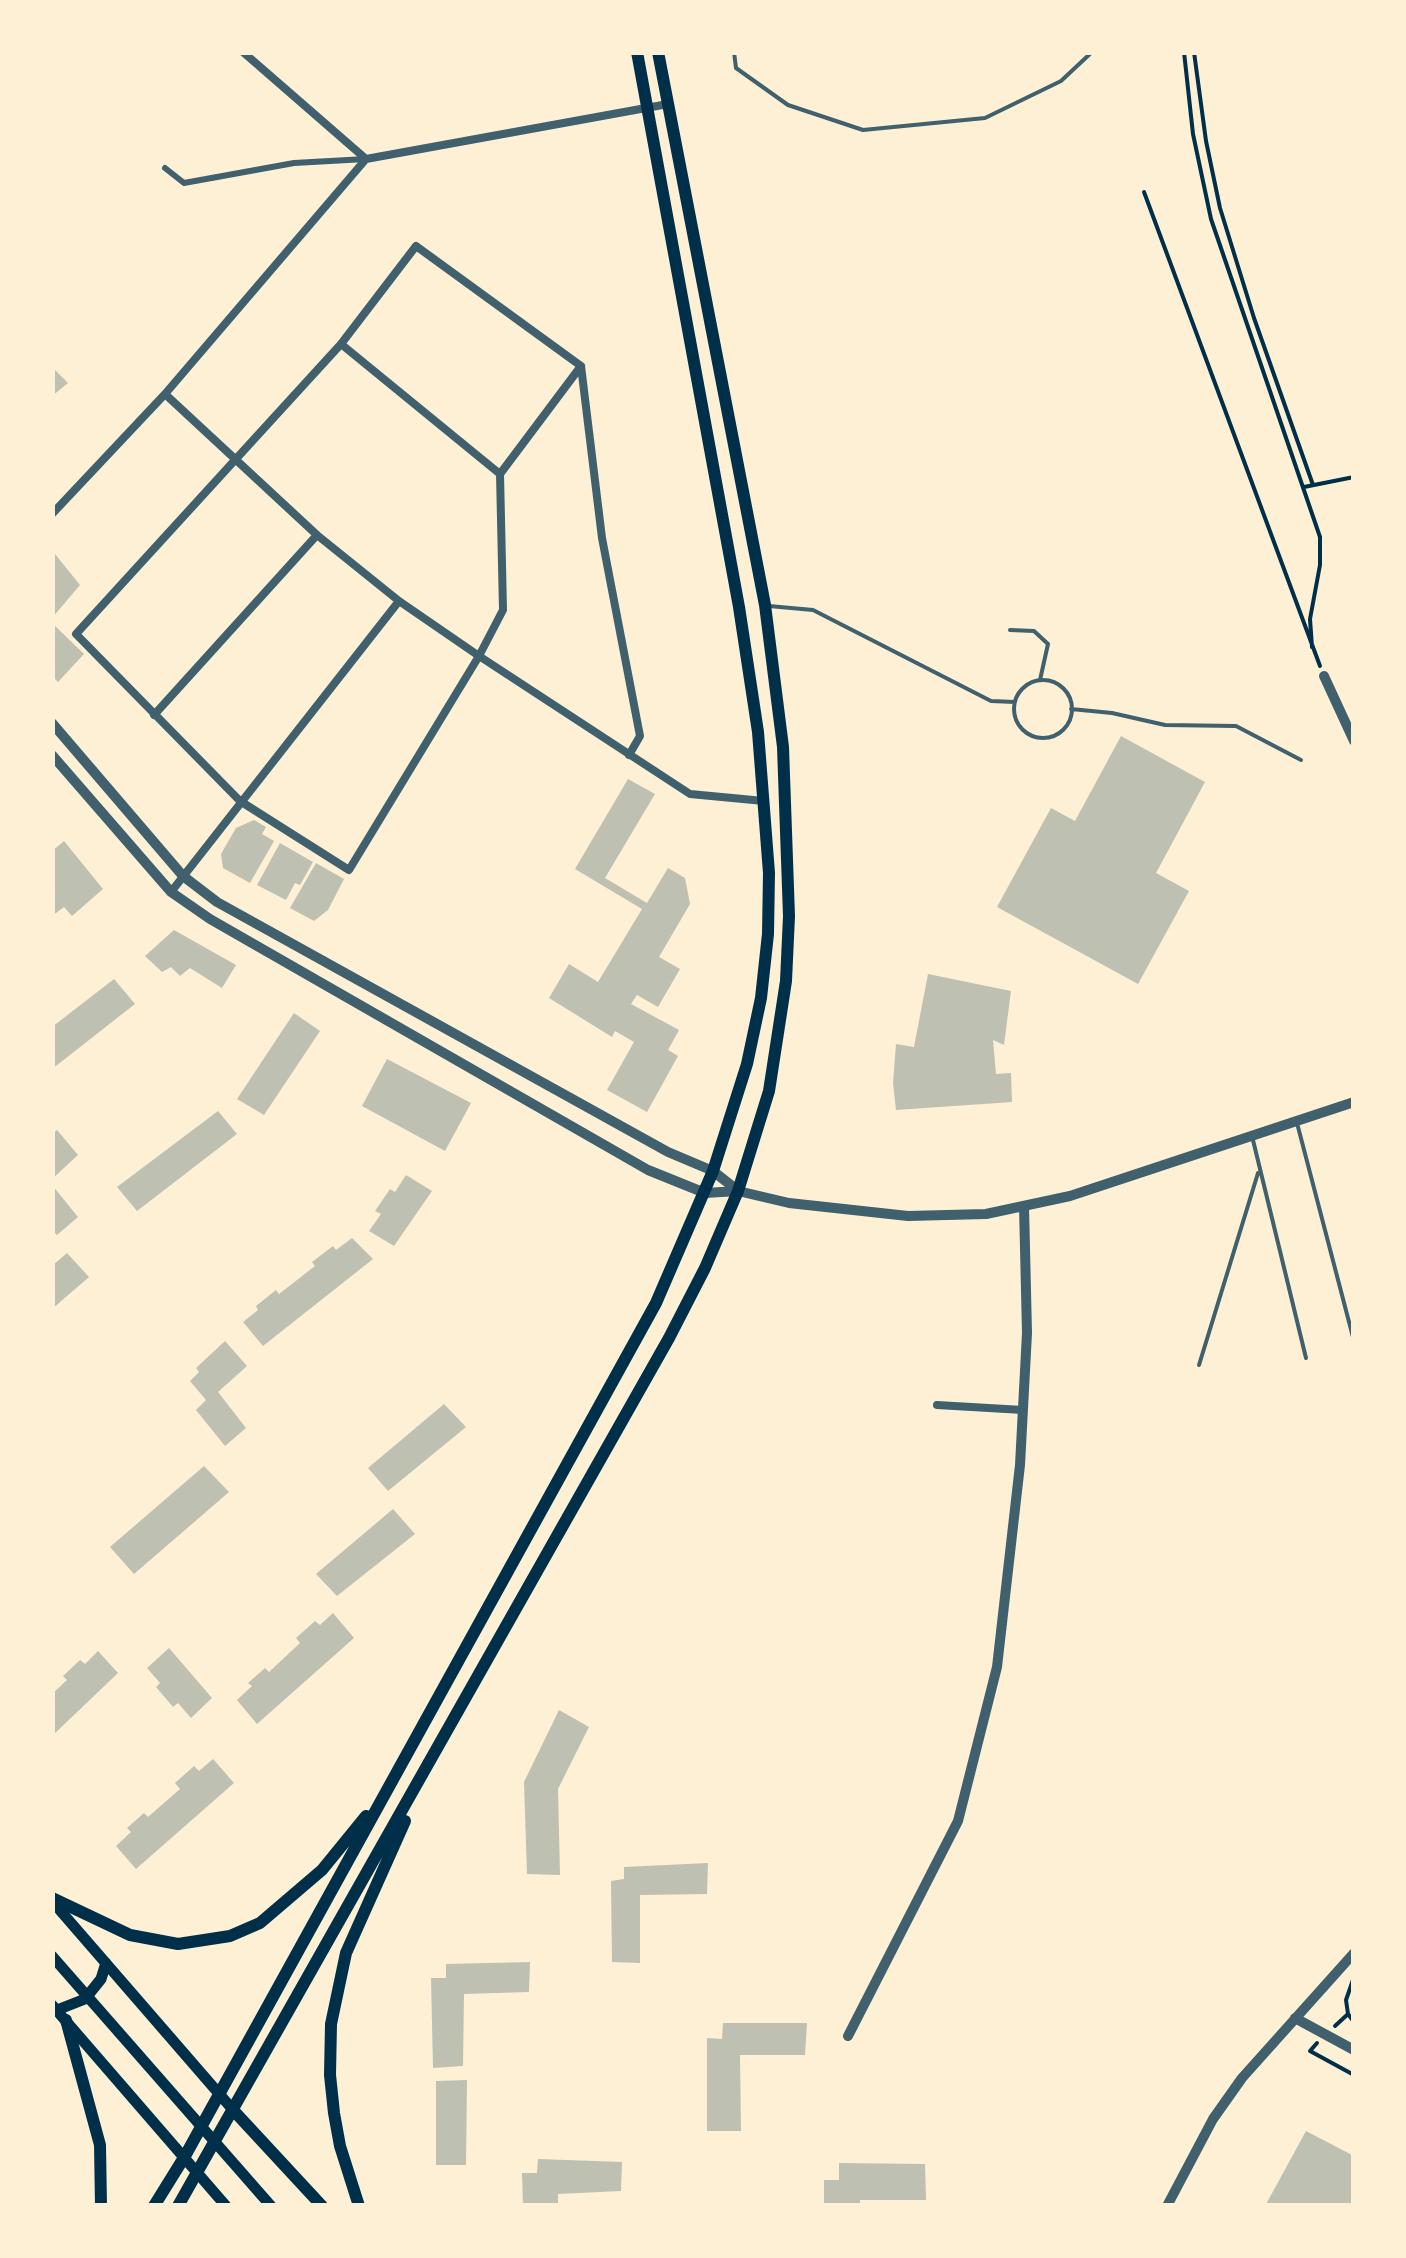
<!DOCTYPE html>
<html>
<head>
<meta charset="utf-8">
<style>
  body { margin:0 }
  #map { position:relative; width:1406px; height:2258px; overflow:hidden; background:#fdf0d5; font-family:Lato,sans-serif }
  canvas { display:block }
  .frame { position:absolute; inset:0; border:55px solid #fdf0d5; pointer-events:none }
</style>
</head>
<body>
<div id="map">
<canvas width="1406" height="2258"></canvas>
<div class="frame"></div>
</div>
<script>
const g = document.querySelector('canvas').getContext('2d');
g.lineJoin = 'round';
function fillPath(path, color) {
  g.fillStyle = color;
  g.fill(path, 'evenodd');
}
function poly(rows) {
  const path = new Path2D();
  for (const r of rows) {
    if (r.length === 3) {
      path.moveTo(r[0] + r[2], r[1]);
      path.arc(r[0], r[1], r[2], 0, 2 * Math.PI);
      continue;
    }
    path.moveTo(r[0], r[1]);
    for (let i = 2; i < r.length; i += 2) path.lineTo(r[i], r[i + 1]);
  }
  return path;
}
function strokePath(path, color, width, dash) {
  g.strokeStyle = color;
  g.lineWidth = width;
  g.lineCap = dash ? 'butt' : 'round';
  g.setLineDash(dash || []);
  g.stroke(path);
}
const building = poly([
  [52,367,68,383,52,396],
  [55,554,80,585,52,618,52,557],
  [52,623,84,654,58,682,52,676],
  [1121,736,1205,782,1156,873,1189,891,1138,984,997,907,1051,808,1075,821],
  [628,779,655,794,605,878,647,903,668,868,685,878,690,904,659,957,680,969,658,1007,637,995,631,1004,679,1030,668,1050,678,1056,647,1112,607,1090,634,1042,615,1031,612,1037,549,998,569,964,598,982,642,909,575,869],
  [254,820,266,827,262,834,274,841,250,883,223,868,221,854,236,828],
  [64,841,103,889,72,916,64,907,52,916,52,851],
  [280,843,313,862,300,885,295,883,286,900,257,885],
  [316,863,344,879,328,910,314,921,290,908],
  [174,930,236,965,222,988,190,968,180,976,171,967,162,972,145,956],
  [928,974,1011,991,1004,1045,993,1040,996,1074,1011,1073,1012,1102,896,1110,893,1083,896,1044,914,1047],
  [114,979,135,1004,52,1069,52,1027],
  [294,1013,320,1031,264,1115,237,1099],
  [387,1059,471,1103,445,1151,362,1106],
  [218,1111,237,1134,137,1211,117,1187],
  [57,1130,78,1155,52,1179,52,1134],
  [406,1175,432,1191,394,1246,369,1231,381,1214,375,1211,390,1189,395,1192],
  [52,1185,78,1217,57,1235,52,1230],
  [352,1238,373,1259,263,1346,243,1322,258,1310,256,1306,276,1290,279,1294,315,1266,312,1262,333,1246,336,1250],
  [67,1253,89,1277,52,1309,52,1266],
  [225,1341,247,1366,218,1392,246,1428,225,1446,196,1410,206,1400,190,1381,199,1372,196,1368],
  [444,1404,466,1427,388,1491,368,1468],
  [204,1466,229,1492,134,1574,110,1547],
  [393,1509,415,1534,337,1596,316,1574],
  [333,1613,354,1638,257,1724,237,1700,252,1686,248,1683,265,1668,269,1672,300,1643,296,1638,315,1621,320,1625],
  [169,1648,212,1698,191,1718,178,1703,173,1707,156,1687,160,1683,147,1668],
  [98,1651,118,1673,52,1736,52,1694,67,1680,63,1676,80,1660,85,1664],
  [559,1710,589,1727,558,1789,560,1875,527,1874,524,1782],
  [213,1759,234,1783,136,1869,116,1846,131,1832,127,1828,144,1813,148,1817,180,1789,175,1783,194,1766,199,1771],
  [708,1863,707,1894,640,1895,640,1963,612,1962,611,1881,624,1879,624,1867],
  [530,1962,529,1992,464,1994,463,2066,433,2068,431,1978,446,1978,446,1964],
  [723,2023,807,2023,805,2055,740,2055,741,2131,707,2131,707,2038,722,2039],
  [467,2080,466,2165,436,2165,436,2081],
  [1306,2131,1354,2156,1354,2206,1265,2206],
  [538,2159,622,2162,621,2191,558,2194,558,2206,523,2206,522,2173,537,2173],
  [839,2163,925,2164,926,2200,860,2200,860,2206,824,2206,824,2180,839,2180]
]);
const path = poly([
  [1184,52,1193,134,1211,219,1320,537,1320,565,1310,619,1312,647],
  [1194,52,1206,141,1220,208,1254,318,1313,485],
  [1144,192,1320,666],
  [1304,487,1354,477],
  [1354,1977,1346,2000,1348,2014,1354,2022],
  [1335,2026,1348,2014],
  [1317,2043,1310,2051,1354,2075]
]);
const service = poly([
  [734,52,736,68,788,105,863,130,985,118,1061,81,1092,52],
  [769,606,813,610,991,701,1015,702],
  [1010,630,1034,631,1048,644,1040,680],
  [1043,709,29],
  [1071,709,1112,713,1165,725,1236,726,1301,760],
  [1297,1123,1354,1341],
  [1252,1136,1306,1358],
  [1199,1365,1258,1173]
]);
const pedestrian = poly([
  [165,168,184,183,294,163,366,159]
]);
const minor = poly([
  [243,52,366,159],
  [366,159,668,104],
  [341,344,500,474,503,610,479,656,349,870,240,801,76,634,341,344],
  [341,344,416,246,581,366,602,538,640,736,629,755],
  [165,394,317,535,399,601,479,656,690,794,764,801],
  [500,474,581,366],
  [52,514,165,394,366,159],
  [154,715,317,535],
  [171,892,399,601],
  [937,1405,1023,1410]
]);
const tertiary = poly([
  [1324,676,1354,741],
  [52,723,183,876,217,902,668,1152,713,1171,737,1190],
  [52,755,171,892,210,919,648,1170,705,1193,738,1191,789,1203,908,1216,986,1214,1070,1196,1354,1102],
  [1295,2018,1354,2050],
  [848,2036,958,1821,997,1667,1020,1465,1027,1333,1024,1206],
  [1167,2206,1213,2119,1242,2078,1354,1953]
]);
const secondary = poly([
  [52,1901,234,2111],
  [52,1956,271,2206],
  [52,2005,226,2206],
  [57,2010,85,1999,101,1979,106,1963]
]);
const primary = poly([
  [52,1898,130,1935,178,1944,230,1936,260,1923,322,1870,366,1816],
  [66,2020,100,2145,101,2206],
  [234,2111,322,2206],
  [154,2206,185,2156,656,1303,713,1171,747,1064,761,998,768,934,769,873,758,732,739,607,637,52],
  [178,2206,669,1338,705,1268,738,1191,769,1091,786,981,789,916,783,747,765,605,658,52],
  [359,2206,340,2146,334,2113,330,2075,331,2024,346,1953,405,1821]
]);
fillPath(building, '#bec0b2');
strokePath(path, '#003049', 4);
strokePath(service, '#3f606c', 4);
strokePath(pedestrian, '#3f606c', 6);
strokePath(minor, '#3f606c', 8);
strokePath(tertiary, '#3f606c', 10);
strokePath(secondary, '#003049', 11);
strokePath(primary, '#003049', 12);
</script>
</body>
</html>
